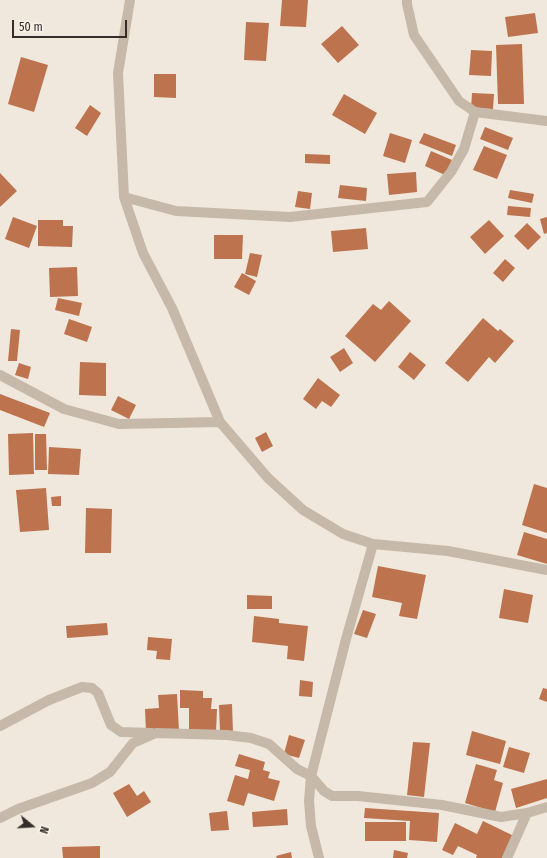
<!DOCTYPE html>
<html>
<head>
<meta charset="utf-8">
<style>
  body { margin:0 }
  #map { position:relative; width:547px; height:858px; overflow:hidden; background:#f0e8dc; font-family:"Fira Sans Condensed",sans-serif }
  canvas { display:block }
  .north { position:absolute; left:12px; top:806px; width:40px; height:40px; -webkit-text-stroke:3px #f8f2e8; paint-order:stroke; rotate:108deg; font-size:11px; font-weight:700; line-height:16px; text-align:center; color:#342d28 }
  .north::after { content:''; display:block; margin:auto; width:14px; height:18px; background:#342d28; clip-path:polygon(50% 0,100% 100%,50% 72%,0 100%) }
  .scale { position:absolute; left:12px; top:20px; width:115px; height:18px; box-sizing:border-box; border:2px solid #342d28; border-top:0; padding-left:5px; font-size:12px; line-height:14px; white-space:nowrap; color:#342d28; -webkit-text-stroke:3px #f8f2e8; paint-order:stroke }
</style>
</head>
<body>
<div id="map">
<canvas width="547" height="858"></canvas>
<div class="north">N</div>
<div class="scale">50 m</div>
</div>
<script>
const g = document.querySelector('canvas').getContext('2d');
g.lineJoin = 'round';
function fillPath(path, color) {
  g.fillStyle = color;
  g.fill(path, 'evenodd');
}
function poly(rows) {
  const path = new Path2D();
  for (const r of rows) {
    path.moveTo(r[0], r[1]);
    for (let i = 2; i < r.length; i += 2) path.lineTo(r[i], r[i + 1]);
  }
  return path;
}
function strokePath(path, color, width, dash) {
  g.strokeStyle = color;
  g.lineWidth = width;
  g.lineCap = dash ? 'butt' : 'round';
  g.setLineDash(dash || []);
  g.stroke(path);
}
const building = poly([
  [282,0,308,0,306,27,280,26],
  [535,13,538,33,508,37,505,17],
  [246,22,269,23,266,61,244,60],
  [342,26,359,45,338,63,321,44],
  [522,44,524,104,498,104,496,45],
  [471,50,492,51,491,76,469,75],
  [21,57,48,65,34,112,8,104],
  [154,74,176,74,176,98,154,97],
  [472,93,494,94,493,109,471,108],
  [344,94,377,113,365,134,332,115],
  [90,105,101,113,87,136,75,128],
  [485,127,513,138,508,150,480,139],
  [390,133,412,140,405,163,383,156],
  [424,133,456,145,452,156,419,143],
  [484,146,507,155,497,179,473,170],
  [431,151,452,160,445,175,425,166],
  [305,154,330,155,330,164,305,163],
  [416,172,417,192,389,195,387,174],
  [0,173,17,191,0,207],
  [340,185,367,188,366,201,338,198],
  [510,190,534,194,532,203,508,198],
  [298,191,312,193,310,209,295,207],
  [508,206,531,208,530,217,507,215],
  [13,217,37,226,29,248,5,239],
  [547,217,547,233,544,234,540,219],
  [38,220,63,220,63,226,73,226,72,247,38,246],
  [489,220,504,236,485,254,470,237],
  [527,223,541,237,528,250,514,236],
  [366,228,368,249,333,252,331,231],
  [214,235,243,235,242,259,214,259],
  [250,253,262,255,257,277,245,274],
  [505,259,515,268,503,282,493,273],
  [77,267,78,296,50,297,49,268],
  [242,273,256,281,249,295,234,287],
  [58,298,82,303,79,316,55,310],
  [389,301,411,321,375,362,345,336,373,304,381,310],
  [483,318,498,331,500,329,514,341,495,363,489,357,468,382,445,363],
  [69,319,92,327,87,342,64,334],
  [11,329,20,330,17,361,8,361],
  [344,348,353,363,340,372,330,357],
  [410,352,426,365,414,380,398,367],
  [80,362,106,363,106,396,79,395],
  [19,363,31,367,28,379,15,375],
  [318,378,340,395,331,407,322,401,316,409,303,399],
  [0,394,50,413,44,427,0,410],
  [118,396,136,405,129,419,111,410],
  [266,432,273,446,262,452,255,438],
  [33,433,34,474,9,475,8,434],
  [35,434,46,434,47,470,35,470],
  [49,447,81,449,79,475,48,474],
  [534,484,547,488,547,533,522,525],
  [46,488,49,530,20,532,16,490],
  [61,496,61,506,52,506,51,497],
  [86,508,112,509,111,553,85,553],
  [524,532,547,539,547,564,517,555],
  [378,566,426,575,417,619,399,616,402,603,372,597],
  [504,589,533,595,528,623,499,618],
  [247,595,272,596,272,609,247,609],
  [363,610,376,614,367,638,354,634],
  [254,616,279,619,279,623,308,626,304,661,287,659,288,646,252,642],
  [107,623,108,635,67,638,66,626],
  [148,637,172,639,170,660,156,659,157,651,147,650],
  [300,680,313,682,312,697,299,696],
  [543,688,547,689,547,702,539,699],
  [180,690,203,691,203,698,212,698,211,709,217,709,216,734,189,733,189,708,180,708],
  [177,694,179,731,146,732,145,709,159,708,158,695],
  [232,704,233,733,220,733,219,705],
  [472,731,506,741,500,764,466,755],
  [289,735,305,740,299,758,284,754],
  [413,742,430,743,424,797,407,795],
  [509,747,530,753,524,773,503,767],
  [239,754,265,762,263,770,270,772,268,778,280,781,274,801,248,793,244,806,227,801,235,775,248,779,250,770,235,766],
  [476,764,497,770,494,780,503,783,495,812,465,803],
  [547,779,547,798,516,808,511,789],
  [129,784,137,796,144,791,151,802,127,817,113,793],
  [365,808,439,813,437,842,409,840,410,821,364,818],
  [287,809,288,825,253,827,252,812],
  [227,811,229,830,211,831,209,813],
  [483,821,516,837,505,858,476,858,477,855,458,846,453,855,442,850,455,823,477,834],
  [365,822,406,822,406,841,365,841],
  [100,846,100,858,63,858,62,847],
  [394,850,408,853,407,858,393,858],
  [291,852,292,858,277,858,276,856]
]);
const street = poly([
  [130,0,118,73,124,197,143,253,172,308,220,422,268,478,303,510,343,534,373,544,448,551,547,570],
  [407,0,407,4,414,35,459,101,475,112,547,121],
  [124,197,176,211,290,217,427,202,451,172,464,149,475,112],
  [0,375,64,409,119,424,220,422],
  [0,726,49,700,82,687,92,688,98,693,111,725,121,732,152,733],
  [0,818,18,809,92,783,110,772,133,743,156,733,227,735,251,738,269,744,297,769,311,776,324,791,332,796,358,796,442,805,501,817,527,813,547,807],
  [319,858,311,826,309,801,311,776,346,639,373,544],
  [507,858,527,813]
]);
fillPath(building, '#bc734e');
strokePath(street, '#c7b9a9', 10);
</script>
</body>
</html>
